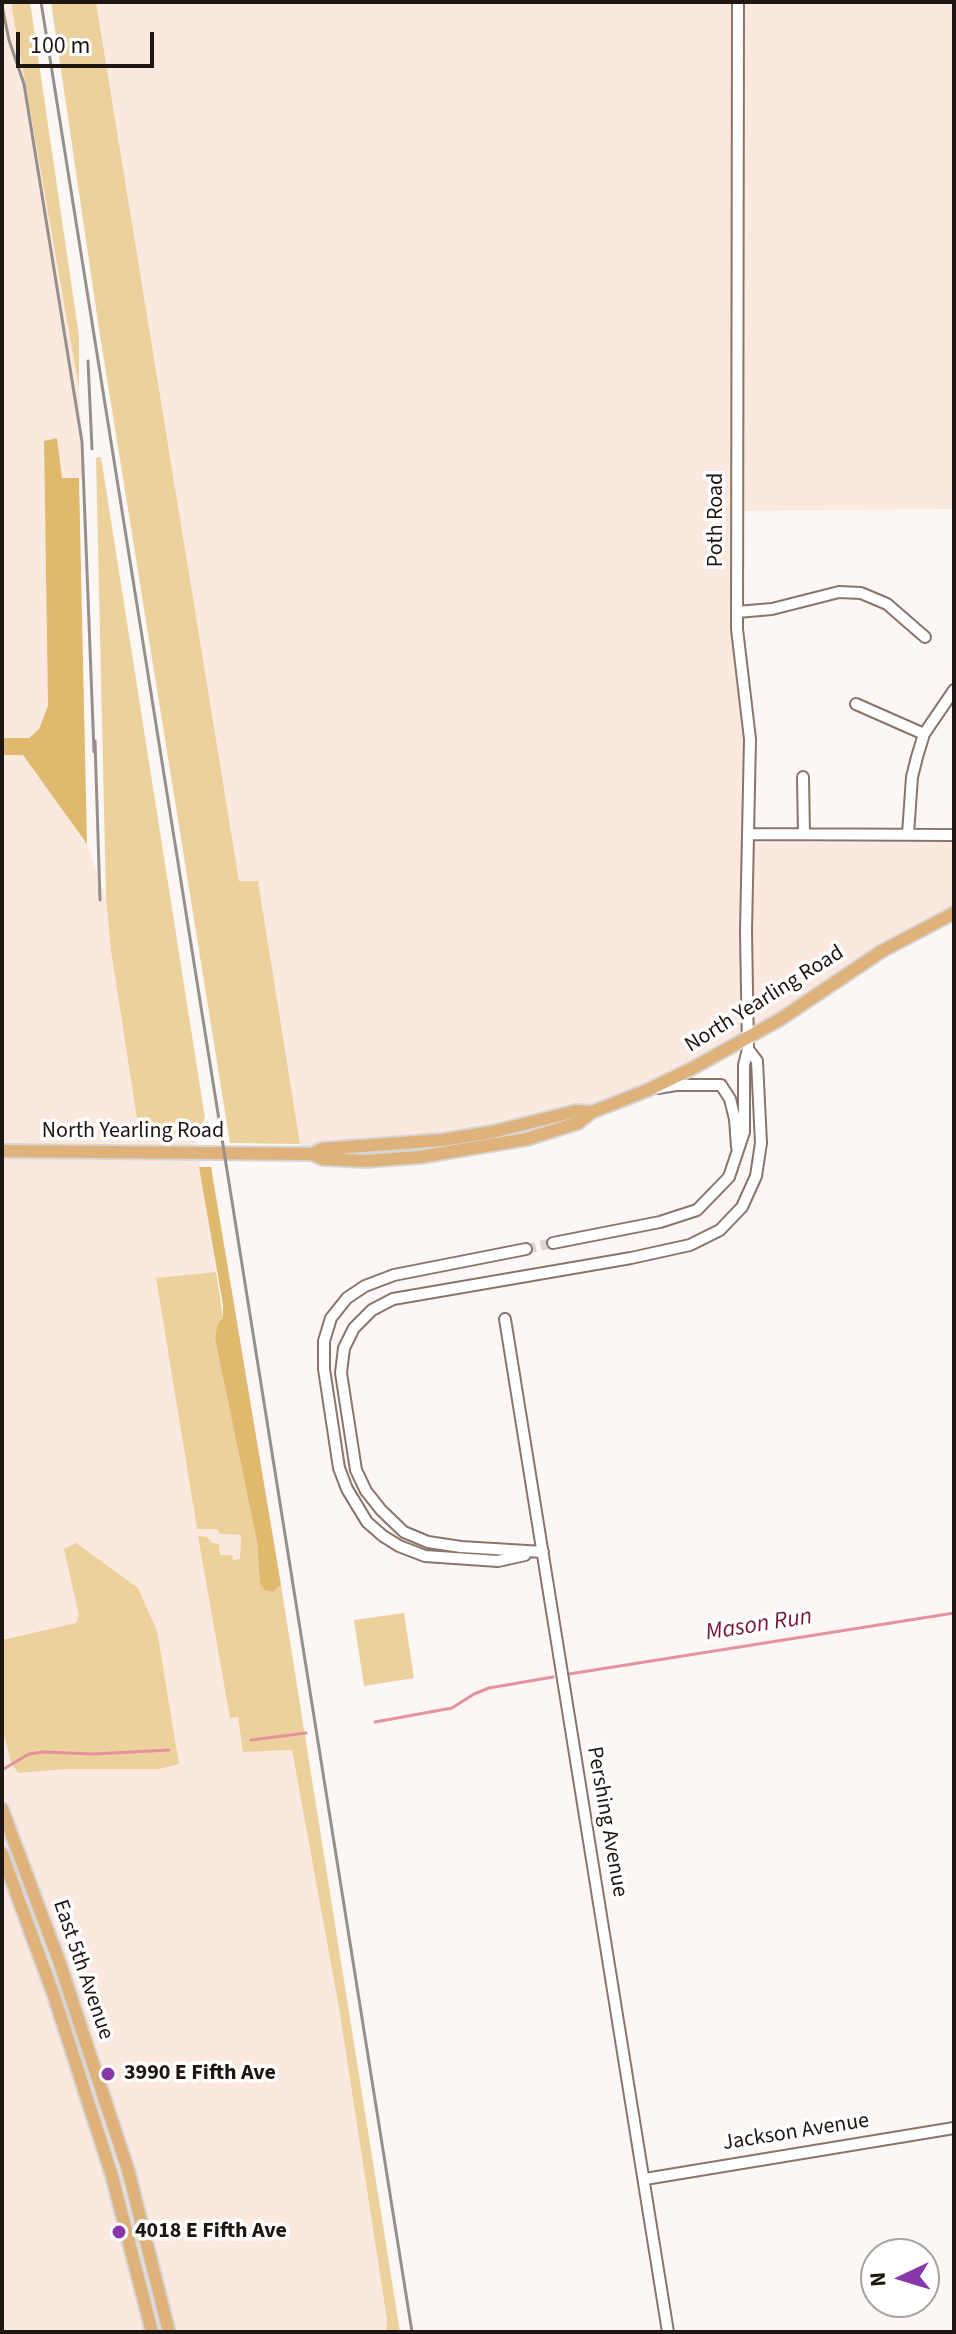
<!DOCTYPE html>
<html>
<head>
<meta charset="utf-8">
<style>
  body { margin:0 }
  #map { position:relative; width:956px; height:2334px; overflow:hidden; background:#fcf7f5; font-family:"Source Sans 3",sans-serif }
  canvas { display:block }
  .frame { position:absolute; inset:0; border:4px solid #1e1612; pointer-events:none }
  .north { position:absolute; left:860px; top:2238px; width:80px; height:80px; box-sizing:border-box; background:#fff; border:2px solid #a5a2a0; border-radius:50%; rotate:266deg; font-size:22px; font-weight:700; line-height:32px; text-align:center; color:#1e1612 }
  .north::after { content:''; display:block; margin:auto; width:28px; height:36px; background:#8738a8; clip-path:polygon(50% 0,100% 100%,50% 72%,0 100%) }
  .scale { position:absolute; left:16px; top:32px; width:138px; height:36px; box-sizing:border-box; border:4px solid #1e1612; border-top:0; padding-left:10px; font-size:24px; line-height:28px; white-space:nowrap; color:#1e1612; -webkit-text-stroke:6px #fff; paint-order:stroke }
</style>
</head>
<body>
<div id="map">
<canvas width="956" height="2334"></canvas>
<div class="frame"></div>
<div class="north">N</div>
<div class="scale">100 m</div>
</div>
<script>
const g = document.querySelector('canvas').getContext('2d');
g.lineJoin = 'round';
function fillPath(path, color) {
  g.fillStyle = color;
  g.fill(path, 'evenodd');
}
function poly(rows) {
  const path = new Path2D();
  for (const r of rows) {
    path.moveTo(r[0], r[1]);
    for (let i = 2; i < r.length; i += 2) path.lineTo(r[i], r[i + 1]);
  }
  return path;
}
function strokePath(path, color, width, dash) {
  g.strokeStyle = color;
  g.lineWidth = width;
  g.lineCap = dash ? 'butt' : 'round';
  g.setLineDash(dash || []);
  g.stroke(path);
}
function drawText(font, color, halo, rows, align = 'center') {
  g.font = font + ' "Source Sans 3",sans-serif';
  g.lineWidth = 7;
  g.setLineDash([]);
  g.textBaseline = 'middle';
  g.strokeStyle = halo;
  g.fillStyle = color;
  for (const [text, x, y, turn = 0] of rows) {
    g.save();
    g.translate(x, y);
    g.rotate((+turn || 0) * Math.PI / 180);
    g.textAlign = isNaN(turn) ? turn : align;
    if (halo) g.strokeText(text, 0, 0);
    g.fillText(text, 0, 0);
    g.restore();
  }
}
const built = poly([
  [2,2,11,2,79,389,84,478,62,478,57,438,44,441,48,706,39,729,29,738,2,738],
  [96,2,954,2,954,509,735,511,735,621,746,702,750,843,954,842,954,913,728,1050,599,1104,497,1140,420,1151,301,1153,258,882,239,882],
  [2,755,23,755,87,844,106,898,111,951,137,1119,148,1133,196,1137,216,1272,156,1279,197,1529,219,1529,219,1534,241,1535,240,1560,233,1560,231,1718,238,1717,244,1752,292,1749,339,2008,387,2320,386,2332,2,2332]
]);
const green = poly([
  [11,2,30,2,79,336,79,389],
  [51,2,96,2,239,881,258,881,300,1144,230,1143,99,329],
  [101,457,205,1118,196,1137,147,1133,137,1119,111,951,106,898,96,458],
  [216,1272,223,1317,217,1325,215,1339,257,1542,260,1584,273,1592,281,1585,400,2332,386,2332,387,2320,339,2008,292,1750,243,1752,238,1717,230,1718,198,1536,207,1537,212,1543,219,1544,220,1555,232,1555,233,1560,240,1559,241,1535,219,1534,218,1529,197,1529,156,1278],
  [76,1543,138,1588,157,1631,179,1764,159,1769,66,1769,19,1773,12,1765,2,1729,2,1640,76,1623,79,1615,64,1549],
  [404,1613,414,1678,364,1686,354,1620]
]);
const forest = poly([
  [57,438,62,478,79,478,87,844,23,755,2,755,2,738,29,738,39,729,48,706,44,441],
  [199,1167,211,1167,281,1585,273,1592,265,1590,260,1584,257,1542,215,1339,217,1325,223,1317,223,1305]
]);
const stream = poly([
  [569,1674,954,1613],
  [375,1722,452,1708,474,1694,489,1688,553,1677],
  [251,1740,306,1733],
  [2,1770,29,1754,43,1752,94,1754,169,1750]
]);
const minorTunnel = poly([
  [526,1249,553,1243]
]);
const minor = poly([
  [737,612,772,609,839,592,861,593,887,604,925,637],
  [856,704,924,734],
  [803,777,804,834],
  [749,834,954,835],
  [908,834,912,777,917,757,924,734,954,690],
  [658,1088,676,1085,721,1085,730,1099,735,1119,737,1147],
  [553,1243,660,1222,697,1210,729,1177,744,1132,744,1065,748,1049,746,931,750,739,737,629,738,2],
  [505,1319,668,2332],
  [543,1552,461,1547,428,1542,404,1532,381,1510,366,1491,356,1470,341,1373,344,1348,354,1328,372,1310,393,1299,631,1258,690,1245,720,1230,742,1207,756,1176,761,1143,757,1061,748,1049],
  [525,1555,498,1561,425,1556,399,1546,383,1536,367,1522,347,1489,339,1468,324,1369,324,1341,331,1318,347,1298,365,1286,394,1275,526,1249],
  [645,2179,954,2128]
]);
const major = poly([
  [2,1151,312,1154,322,1149,442,1140,492,1132,576,1111,592,1112],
  [312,1154,323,1159,366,1161,420,1157,527,1139,578,1123,592,1112,648,1090,693,1068,779,1020,882,951,954,913],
  [2,1809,59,1961,128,2170,169,2332],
  [2,1854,54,1996,112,2176,152,2332]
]);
const rail = poly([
  [41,2,412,2332],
  [2,6,9,40,24,84,82,442,94,752],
  [88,361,92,449],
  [95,741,100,900]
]);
const markers = [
  [108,2074,8,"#8738a8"],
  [119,2232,8,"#8738a8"]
];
const streetNames = [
  ["Poth Road",717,520,-90],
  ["North Yearling Road",765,1000,-32],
  ["North Yearling Road",133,1132],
  ["Pershing Avenue",606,1822,80],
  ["East 5th Avenue",82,1970,71],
  ["Jackson Avenue",796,2133,-9]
];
const poiNames = [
  ["3990 E Fifth Ave",124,2074],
  ["4018 E Fifth Ave",135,2232]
];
const waterNames = [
  ["Mason Run",759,1626,-9]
];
fillPath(built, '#fbe8df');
fillPath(green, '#ecd19c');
fillPath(forest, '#deb96e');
strokePath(stream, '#e5919e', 3);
strokePath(minorTunnel, '#dbd5d3', 10, [10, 5]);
strokePath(minor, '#89756b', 14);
strokePath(major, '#d6d5d4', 16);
strokePath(minor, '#fff', 10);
strokePath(major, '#dfb27c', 12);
strokePath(rail, '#968f8c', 3);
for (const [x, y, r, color] of markers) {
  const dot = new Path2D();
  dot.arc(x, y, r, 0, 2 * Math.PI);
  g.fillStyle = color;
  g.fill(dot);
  strokePath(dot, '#fff', 3);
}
drawText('22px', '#1e1612', '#fff', streetNames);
drawText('bold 22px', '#1e1612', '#fff', poiNames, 'left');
drawText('italic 24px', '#7a1834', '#fff', waterNames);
</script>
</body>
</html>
